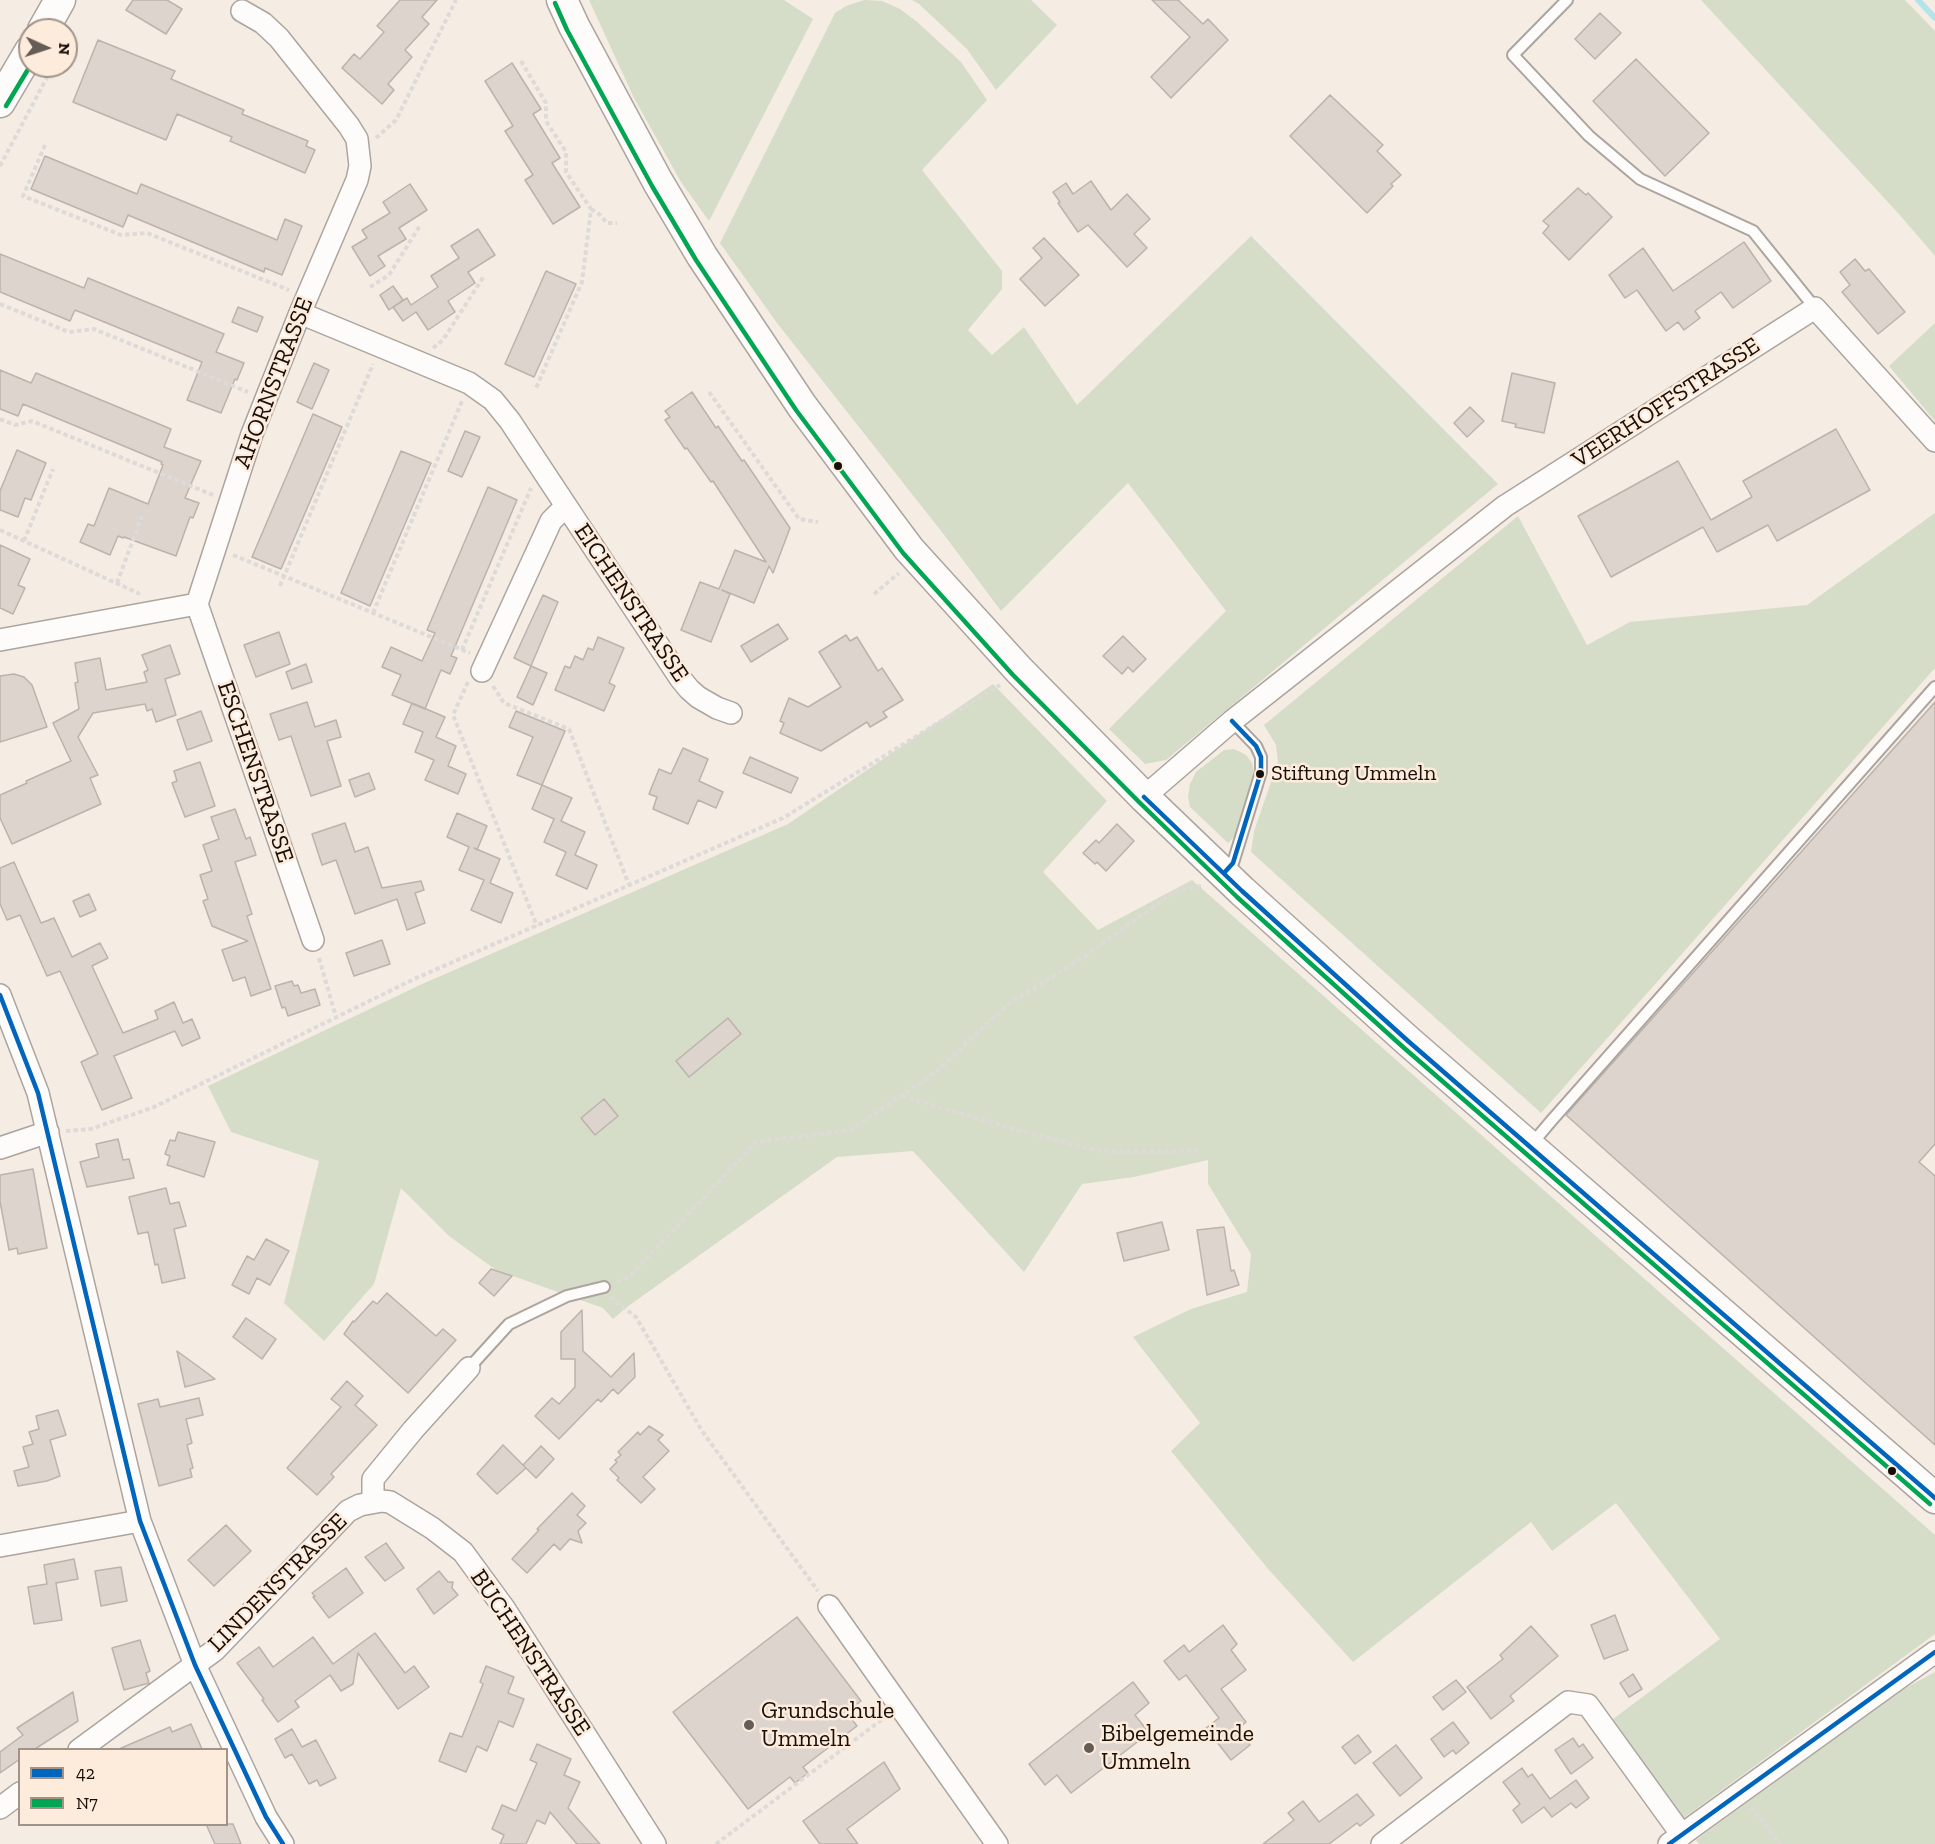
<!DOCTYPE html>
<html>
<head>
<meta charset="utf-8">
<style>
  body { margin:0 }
  #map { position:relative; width:1935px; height:1844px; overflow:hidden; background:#f5ece4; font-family:"Zilla Slab",serif }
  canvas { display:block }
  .legend { position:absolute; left:18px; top:1748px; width:210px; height:78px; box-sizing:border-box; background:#fdebdc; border:2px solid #a19388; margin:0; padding:8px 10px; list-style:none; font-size:18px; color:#170f09 }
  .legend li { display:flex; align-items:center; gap:12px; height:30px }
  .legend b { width:30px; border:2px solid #a19388 }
  .north { position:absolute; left:18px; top:18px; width:60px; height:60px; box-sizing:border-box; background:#fdebdc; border:2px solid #a19388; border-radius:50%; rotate:93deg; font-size:16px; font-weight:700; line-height:24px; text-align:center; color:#170f09 }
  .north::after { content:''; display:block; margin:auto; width:21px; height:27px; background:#655c56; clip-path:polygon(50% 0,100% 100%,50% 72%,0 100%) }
</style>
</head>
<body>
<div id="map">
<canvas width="1935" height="1844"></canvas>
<ul class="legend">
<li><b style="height:8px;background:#0065bd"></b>42</li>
<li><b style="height:8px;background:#00a651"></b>N7</li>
</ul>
<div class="north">N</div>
</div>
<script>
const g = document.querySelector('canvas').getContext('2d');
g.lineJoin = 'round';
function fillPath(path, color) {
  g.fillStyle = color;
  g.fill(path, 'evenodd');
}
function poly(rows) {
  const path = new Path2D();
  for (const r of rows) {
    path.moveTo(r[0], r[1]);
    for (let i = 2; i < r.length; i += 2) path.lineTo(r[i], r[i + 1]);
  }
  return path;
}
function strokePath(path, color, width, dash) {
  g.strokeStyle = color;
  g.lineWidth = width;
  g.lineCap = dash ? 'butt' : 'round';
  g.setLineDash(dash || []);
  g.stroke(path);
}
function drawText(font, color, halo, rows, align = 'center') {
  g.font = font + ' "Zilla Slab",serif';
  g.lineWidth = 5;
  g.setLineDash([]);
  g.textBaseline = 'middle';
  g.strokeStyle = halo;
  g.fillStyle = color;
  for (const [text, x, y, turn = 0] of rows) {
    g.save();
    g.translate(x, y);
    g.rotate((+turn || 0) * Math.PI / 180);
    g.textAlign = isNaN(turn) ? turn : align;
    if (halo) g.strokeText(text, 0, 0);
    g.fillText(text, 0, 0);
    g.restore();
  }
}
const green = poly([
  [589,0,784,0,813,19,709,221,681,182,634,98],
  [864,0,882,1,900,9,916,21,961,62,987,100,922,170,1002,271,1002,289,968,330,992,355,1024,327,1077,405,1251,236,1498,484,1166,760,1145,764,1109,729,1226,611,1128,483,1001,611,945,536,777,323,720,243,835,13,846,6],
  [912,0,1031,0,1057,25,996,90,967,49,919,4],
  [1701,0,1905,0,1935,31,1935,256,1898,213],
  [1935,323,1935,421,1889,366],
  [1935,513,1935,668,1541,1113,1251,852,1254,831,1278,762,1276,745,1264,725,1518,516,1587,645,1630,622,1807,605],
  [993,684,1107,801,1043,872,1098,930,1192,880,1935,1535,1935,1634,1681,1820,1613,1719,1720,1639,1616,1503,1552,1551,1531,1522,1353,1662,1269,1570,1171,1451,1200,1423,1133,1337,1191,1309,1247,1292,1251,1254,1208,1184,1208,1160,1134,1177,1082,1184,1024,1272,913,1151,837,1157,627,1307,613,1319,603,1308,496,1270,449,1236,401,1188,374,1284,324,1341,284,1303,319,1161,231,1132,208,1086,420,985,788,824],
  [1234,749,1246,755,1252,763,1254,772,1234,837,1228,843,1190,807,1188,797,1190,784,1196,772,1224,750],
  [1935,1672,1935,1844,1699,1844,1696,1840,1900,1691]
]);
const stream = poly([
  [1918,0,1935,18]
]);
const building = poly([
  [133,0,167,0,182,9,166,34,126,10,133,0],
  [400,0,437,0,422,17,429,24,405,50,412,57,388,84,394,90,382,104,342,68,354,54,360,59,384,32,377,26,400,0],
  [1152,0,1178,0,1203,24,1208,19,1228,40,1171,98,1151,77,1190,37,1152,0],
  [1600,13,1621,33,1595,59,1575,39,1600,13],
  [98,40,175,71,171,79,244,110,242,114,308,141,306,146,315,150,305,173,230,141,232,137,177,114,166,140,73,102,98,40],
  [1636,59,1709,133,1665,176,1593,101,1636,59],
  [512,63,541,109,533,114,560,158,552,163,580,207,553,224,525,180,533,175,505,131,513,126,485,81,512,63],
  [1330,95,1383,145,1377,151,1401,175,1391,184,1393,186,1367,213,1290,136,1330,95],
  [45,156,137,194,141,184,277,240,285,219,302,226,282,275,265,268,264,272,128,215,123,227,31,189,45,156],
  [1091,181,1111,210,1127,194,1150,219,1134,234,1147,248,1127,267,1088,225,1078,232,1058,203,1060,202,1053,192,1066,183,1073,194,1091,181],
  [410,184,427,210,399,228,406,239,378,256,385,266,370,276,352,247,367,238,362,230,390,213,383,202,410,184],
  [1578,188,1586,195,1588,193,1612,217,1569,260,1543,233,1549,226,1543,221,1578,188],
  [478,229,495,255,468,272,475,283,448,301,455,312,428,330,416,312,403,321,393,307,407,298,411,305,438,287,431,276,459,258,451,246,478,229],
  [1044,238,1079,275,1045,306,1020,279,1042,258,1033,248,1044,238],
  [1744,242,1771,281,1733,308,1721,292,1695,311,1700,318,1684,330,1678,322,1666,331,1637,290,1625,298,1609,275,1643,248,1673,291,1744,242],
  [0,254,84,288,88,278,224,334,216,352,244,363,237,380,235,379,221,413,187,400,202,362,75,310,70,321,0,292,0,254],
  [1855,259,1865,271,1869,269,1905,312,1878,334,1842,292,1850,285,1840,272,1855,259],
  [546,271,576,284,534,377,505,364,546,271],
  [393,286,403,300,389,310,380,295,393,286],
  [238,307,263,317,257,332,232,322,238,307],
  [314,363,329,370,312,409,297,402,314,363],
  [0,370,31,383,36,373,171,429,164,447,201,461,185,498,199,503,193,518,190,517,176,556,124,537,123,538,118,536,110,555,80,542,88,524,94,526,109,488,148,504,163,465,161,464,162,462,23,404,18,416,0,409,0,370],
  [1512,373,1555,383,1544,433,1515,427,1516,424,1502,421,1512,373],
  [692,392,716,428,718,426,742,461,744,460,790,528,773,573,769,566,754,603,722,590,730,594,711,642,681,630,700,582,719,589,735,550,766,562,713,481,711,482,687,448,685,449,665,420,670,417,665,411,692,392],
  [1470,407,1484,421,1467,437,1454,423,1470,407],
  [313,414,342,427,281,569,252,557,313,414],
  [1836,429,1870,490,1777,541,1768,525,1717,552,1703,527,1611,577,1578,516,1678,461,1711,520,1752,497,1743,481,1836,429],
  [465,431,480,437,462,477,448,471,465,431],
  [17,450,46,463,31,500,25,498,18,517,0,510,0,491,17,450],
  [401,451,431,463,370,606,341,593,401,451],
  [488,487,517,500,451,656,457,658,450,674,441,670,425,709,392,695,401,675,382,667,391,647,422,661,435,633,427,630,488,487],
  [0,545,30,559,18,585,25,588,13,614,0,608,0,545],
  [543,595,558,602,531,666,514,658,543,595],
  [778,624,788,639,751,662,741,646,778,624],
  [279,632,290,664,256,677,244,645,279,632],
  [846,635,850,641,857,637,878,671,882,668,903,700,883,712,887,717,870,727,867,722,821,751,780,733,784,723,780,721,789,698,808,707,841,687,819,652,846,635],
  [1123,636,1146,659,1133,672,1128,667,1122,674,1103,656,1123,636],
  [598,637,624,648,609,683,615,686,604,711,555,690,565,666,570,668,575,656,583,660,588,648,593,650,598,637],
  [170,645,180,674,165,679,176,715,156,722,152,709,147,711,145,704,93,713,78,737,98,775,90,778,101,804,12,844,0,818,0,795,27,783,26,781,71,761,53,723,79,709,75,683,78,682,75,663,100,658,106,690,147,682,144,672,148,670,142,655,170,645],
  [306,664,312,682,292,689,286,672,306,664],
  [531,666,547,673,533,705,517,697,531,666],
  [14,674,24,677,32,685,47,727,0,742,0,676,14,674],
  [307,702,315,727,336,720,341,737,327,741,341,786,311,796,291,736,279,740,270,714,307,702],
  [1935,702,1935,1144,1919,1162,1935,1176,1935,1445,1566,1115,1935,702],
  [412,703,445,717,436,737,456,746,448,766,466,774,458,794,425,780,434,760,415,752,423,732,403,724,412,703],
  [201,711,212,741,187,750,177,720,201,711],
  [516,711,565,731,542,785,517,775,533,737,509,727,516,711],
  [683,748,708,759,699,781,723,792,716,808,698,800,688,824,653,809,657,797,649,794,659,769,671,774,683,748],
  [750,757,798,778,791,793,743,773,750,757],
  [200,762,215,806,185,817,172,783,177,781,174,771,200,762],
  [369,773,375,789,355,797,349,780,369,773],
  [542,785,572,798,561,821,585,832,575,855,597,865,587,889,556,875,566,852,544,842,554,819,532,809,542,785],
  [235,809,246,839,250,837,256,855,235,862,252,914,247,916,271,989,251,996,245,977,233,981,222,950,248,941,212,926,203,901,208,899,200,875,212,871,203,845,219,839,211,817,235,809],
  [457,813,487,826,477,850,474,848,500,859,490,883,513,893,501,923,471,910,484,880,459,870,469,847,447,837,457,813],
  [345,823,355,852,368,847,382,888,421,881,424,890,415,893,425,923,407,930,397,899,355,914,336,860,322,865,312,834,345,823],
  [1117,824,1134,841,1106,871,1097,862,1095,864,1083,853,1096,840,1099,843,1117,824],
  [14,862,41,923,54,918,72,957,100,943,108,958,92,966,123,1033,158,1019,155,1011,174,1002,183,1023,192,1019,200,1038,182,1046,175,1031,114,1056,132,1098,102,1110,81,1062,98,1054,60,971,47,976,20,915,7,920,0,904,0,868,14,862],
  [89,894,96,910,80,917,73,901,89,894],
  [382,940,390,964,354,976,346,953,382,940],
  [292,981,294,986,298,985,301,993,315,989,320,1005,288,1016,285,1007,282,1008,275,986,292,981],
  [728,1018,741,1034,689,1077,676,1061,728,1018],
  [604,1099,618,1116,595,1135,581,1118,604,1099],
  [178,1132,215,1142,204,1177,167,1165,170,1156,165,1154,170,1140,175,1141,178,1132],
  [118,1139,123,1160,129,1159,134,1178,87,1187,80,1162,99,1157,96,1144,118,1139],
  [33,1169,47,1248,18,1254,17,1248,9,1250,0,1201,0,1175,33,1169],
  [166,1188,170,1204,179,1202,186,1226,174,1229,185,1278,162,1283,158,1264,155,1265,148,1232,138,1234,129,1197,166,1188],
  [1162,1222,1169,1250,1124,1261,1117,1233,1162,1222],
  [1224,1227,1231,1271,1234,1270,1239,1285,1207,1295,1197,1230,1224,1227],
  [266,1239,289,1251,270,1285,257,1278,249,1294,232,1285,247,1256,254,1260,266,1239],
  [491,1269,512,1276,494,1296,479,1283,491,1269],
  [387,1293,436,1336,443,1329,456,1340,408,1393,344,1334,353,1321,354,1322,373,1301,377,1304,387,1293],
  [582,1310,583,1351,611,1377,634,1353,635,1377,618,1394,613,1389,601,1402,598,1399,559,1439,535,1416,552,1398,559,1404,575,1387,575,1359,561,1359,561,1332,582,1310],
  [246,1318,276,1339,262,1359,233,1337,246,1318],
  [177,1351,203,1370,215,1379,185,1387,177,1351],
  [347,1381,363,1396,355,1405,377,1425,331,1474,334,1477,317,1495,287,1468,341,1407,331,1399,347,1381],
  [199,1398,203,1415,186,1419,192,1443,187,1445,193,1468,190,1469,192,1477,159,1486,138,1404,158,1399,160,1407,199,1398],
  [58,1410,66,1435,50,1440,60,1476,47,1481,18,1486,14,1471,29,1467,23,1447,33,1444,29,1432,39,1429,36,1416,58,1410],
  [649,1426,663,1435,658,1440,669,1451,643,1477,655,1489,641,1503,617,1480,619,1478,610,1469,617,1462,615,1460,621,1455,618,1452,638,1432,640,1435,649,1426],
  [503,1445,526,1468,497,1494,477,1474,503,1445],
  [541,1446,554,1459,536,1478,523,1465,541,1446],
  [572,1493,585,1506,577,1515,586,1523,578,1531,582,1543,570,1539,560,1550,554,1544,527,1573,512,1559,539,1530,537,1529,572,1493],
  [226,1525,251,1551,214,1586,188,1560,226,1525],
  [386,1543,404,1568,385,1581,365,1557,386,1543],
  [74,1559,78,1579,56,1583,62,1620,34,1624,28,1587,47,1584,44,1565,74,1559],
  [121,1567,127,1601,101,1606,95,1571,121,1567],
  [346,1568,363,1593,329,1618,313,1597,315,1596,312,1593,346,1568],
  [439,1571,448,1582,453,1582,452,1588,458,1595,434,1614,417,1589,439,1571],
  [1615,1615,1628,1650,1604,1659,1591,1625,1615,1615],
  [797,1617,861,1701,846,1712,857,1726,803,1767,808,1773,795,1783,790,1777,748,1809,673,1712,797,1617],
  [1223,1625,1237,1644,1231,1650,1246,1670,1221,1689,1246,1722,1238,1729,1250,1745,1231,1760,1206,1728,1219,1718,1186,1675,1179,1680,1164,1661,1184,1645,1189,1652,1223,1625],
  [1531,1626,1558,1656,1510,1696,1514,1701,1491,1719,1467,1687,1503,1659,1500,1655,1531,1626],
  [375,1633,405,1673,414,1666,429,1687,398,1709,358,1653,353,1684,341,1691,330,1675,295,1701,299,1707,278,1722,262,1700,264,1699,237,1663,259,1647,273,1667,313,1637,333,1664,375,1633],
  [140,1640,150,1671,146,1673,149,1683,124,1690,112,1648,140,1640],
  [486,1666,514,1677,508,1693,524,1699,513,1727,499,1721,487,1751,477,1746,466,1772,439,1761,450,1733,462,1737,483,1684,480,1682,486,1666],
  [1633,1674,1642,1689,1629,1697,1620,1683,1633,1674],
  [1456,1680,1466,1692,1443,1710,1433,1697,1456,1680],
  [1133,1682,1149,1703,1135,1715,1149,1733,1071,1793,1057,1775,1045,1785,1029,1764,1133,1682],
  [73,1692,78,1721,35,1749,20,1749,20,1759,0,1773,0,1752,23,1735,17,1728,73,1692],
  [1453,1722,1469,1743,1456,1754,1453,1750,1444,1757,1431,1739,1453,1722],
  [191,1724,202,1749,119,1749,170,1727,172,1732,191,1724],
  [292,1729,302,1747,316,1740,336,1778,320,1786,317,1780,309,1784,292,1754,285,1758,275,1739,292,1729],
  [1358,1735,1371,1752,1355,1764,1342,1747,1358,1735],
  [1573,1738,1579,1747,1583,1744,1593,1758,1571,1774,1555,1750,1573,1738],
  [537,1744,571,1759,564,1775,580,1782,568,1808,600,1844,577,1844,550,1812,545,1824,537,1820,526,1844,500,1844,504,1835,492,1829,502,1805,516,1811,537,1763,530,1760,537,1744],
  [1396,1745,1422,1778,1400,1796,1373,1763,1396,1745],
  [884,1762,900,1789,847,1829,858,1844,820,1844,803,1821,884,1762],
  [1522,1768,1528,1777,1532,1774,1550,1799,1576,1780,1589,1798,1576,1808,1571,1803,1552,1817,1544,1807,1522,1823,1513,1810,1520,1804,1503,1782,1522,1768],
  [1357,1794,1374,1815,1360,1826,1357,1823,1329,1844,1263,1844,1294,1820,1288,1813,1303,1801,1319,1822,1357,1794],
  [206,1824,233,1824,241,1844,215,1844,206,1824]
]);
const path = poly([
  [521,61,546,103,546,121,566,152,566,172,591,209,582,282,536,388],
  [376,138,396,120,456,0],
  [45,145,23,196,121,235,147,233,289,290],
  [0,166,53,66],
  [591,209,599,214,607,223,617,223],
  [370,287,389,275,421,224],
  [0,304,69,332,94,329,248,392],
  [433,348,443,340,484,276],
  [709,392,799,519,818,522],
  [0,419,15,425,32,421,213,495],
  [0,530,140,594],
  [24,541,53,469],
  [233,555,470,653],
  [117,583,142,516],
  [280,586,373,364],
  [874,594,899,573],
  [373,613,462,401],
  [462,650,531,488],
  [468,682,453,715,537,926],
  [493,686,504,703,569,729,629,885],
  [319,958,336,1017],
  [902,1096,1020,1131,1100,1151,1202,1151],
  [66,1131,91,1129,154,1107,414,979,783,818,1000,685],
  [617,1282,629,1277,756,1142,851,1130,937,1071,1007,1005,1082,958,1176,891,1201,886],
  [610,1297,636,1317,702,1431,818,1591],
  [1751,1807,1780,1844],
  [716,1844,884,1718]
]);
const service = poly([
  [1567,0,1513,55,1589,136,1640,179,1753,231,1815,308],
  [1224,873,1233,863,1261,772,1261,757,1256,746,1232,721],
  [1530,1146,1552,1120,1935,687],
  [469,1368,509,1324,567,1296,604,1287]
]);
const minor = poly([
  [300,313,469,383,493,400,510,421,680,678,689,689,698,697,717,708,731,713],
  [197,604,252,434,300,313,357,180,360,166,357,139,349,126,279,38,263,23,242,11],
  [197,604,313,940],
  [0,640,197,604],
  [482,671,551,521,566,506],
  [1144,797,1232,721,1505,506,1815,308,1935,441],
  [0,995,38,1093,140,1521,195,1665,266,1817,283,1844],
  [0,1148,48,1132],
  [373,1502,373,1479,413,1430,469,1368],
  [0,1546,140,1521],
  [829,1606,997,1844],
  [79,1750,215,1650,348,1511,360,1505,382,1501,390,1502,432,1528,463,1552,504,1608,655,1844],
  [0,1808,20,1793],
  [1382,1844,1568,1702,1588,1705,1682,1835],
  [1669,1844,1935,1652]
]);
const secondary = poly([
  [562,0,574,26,658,182,702,256,802,406,909,549,1019,670,1144,797,1242,891,1408,1041,1935,1498],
  [43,30,60,0],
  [0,102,30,51]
]);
const bus1 = poly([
  [1144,797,1242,891,1408,1041,1935,1498],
  [1224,873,1233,863,1261,772,1261,757,1256,746,1232,721],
  [0,995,38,1093,140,1521,195,1665,266,1817,283,1844],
  [1669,1844,1935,1652]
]);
const bus2 = poly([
  [555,3,567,30,652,186,696,260,796,410,903,553,1013,675,1139,802,1237,897,1403,1047,1930,1504],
  [6,106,30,66]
]);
const markers = [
  [838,466,5,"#170f09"],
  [1260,774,5,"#170f09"],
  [1892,1471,5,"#170f09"],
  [749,1725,6,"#655c56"],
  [1089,1748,6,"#655c56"]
];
const busNames = [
  ["Stiftung Ummeln",1271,774]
];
const streetNames = [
  ["AHORNSTRASSE",274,383,-69],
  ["VEERHOFFSTRASSE",1666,403,-33],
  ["EICHENSTRASSE",631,603,56],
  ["ESCHENSTRASSE",255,772,71],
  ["LINDENSTRASSE",278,1583,-45],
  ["BUCHENSTRASSE",530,1653,56]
];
const poiNames = [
  ["Grundschule",761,1711],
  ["Ummeln",761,1739],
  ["Bibelgemeinde",1101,1734],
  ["Ummeln",1101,1762]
];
fillPath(green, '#d5ddc8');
strokePath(stream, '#b2e4ea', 6);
fillPath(building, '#dcd4cd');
strokePath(building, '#bbb3ac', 1.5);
strokePath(service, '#aca49e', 14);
strokePath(minor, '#aca49e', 24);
strokePath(secondary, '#aca49e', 33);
strokePath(path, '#dddad8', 4, [4.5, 3]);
strokePath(service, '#fefcfb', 10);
strokePath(minor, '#fefcfb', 21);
strokePath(secondary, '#fefcfb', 30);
strokePath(bus1, '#0065bd', 4.5);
strokePath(bus2, '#00a651', 4.5);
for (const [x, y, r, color] of markers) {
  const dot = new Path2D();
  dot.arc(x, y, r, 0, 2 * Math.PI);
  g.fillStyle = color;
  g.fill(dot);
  strokePath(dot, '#fdebdc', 2);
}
drawText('22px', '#170f09', '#fdebdc', busNames, 'left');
drawText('24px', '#170f09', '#fdebdc', streetNames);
drawText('24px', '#170f09', '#fdebdc', poiNames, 'left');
</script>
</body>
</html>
